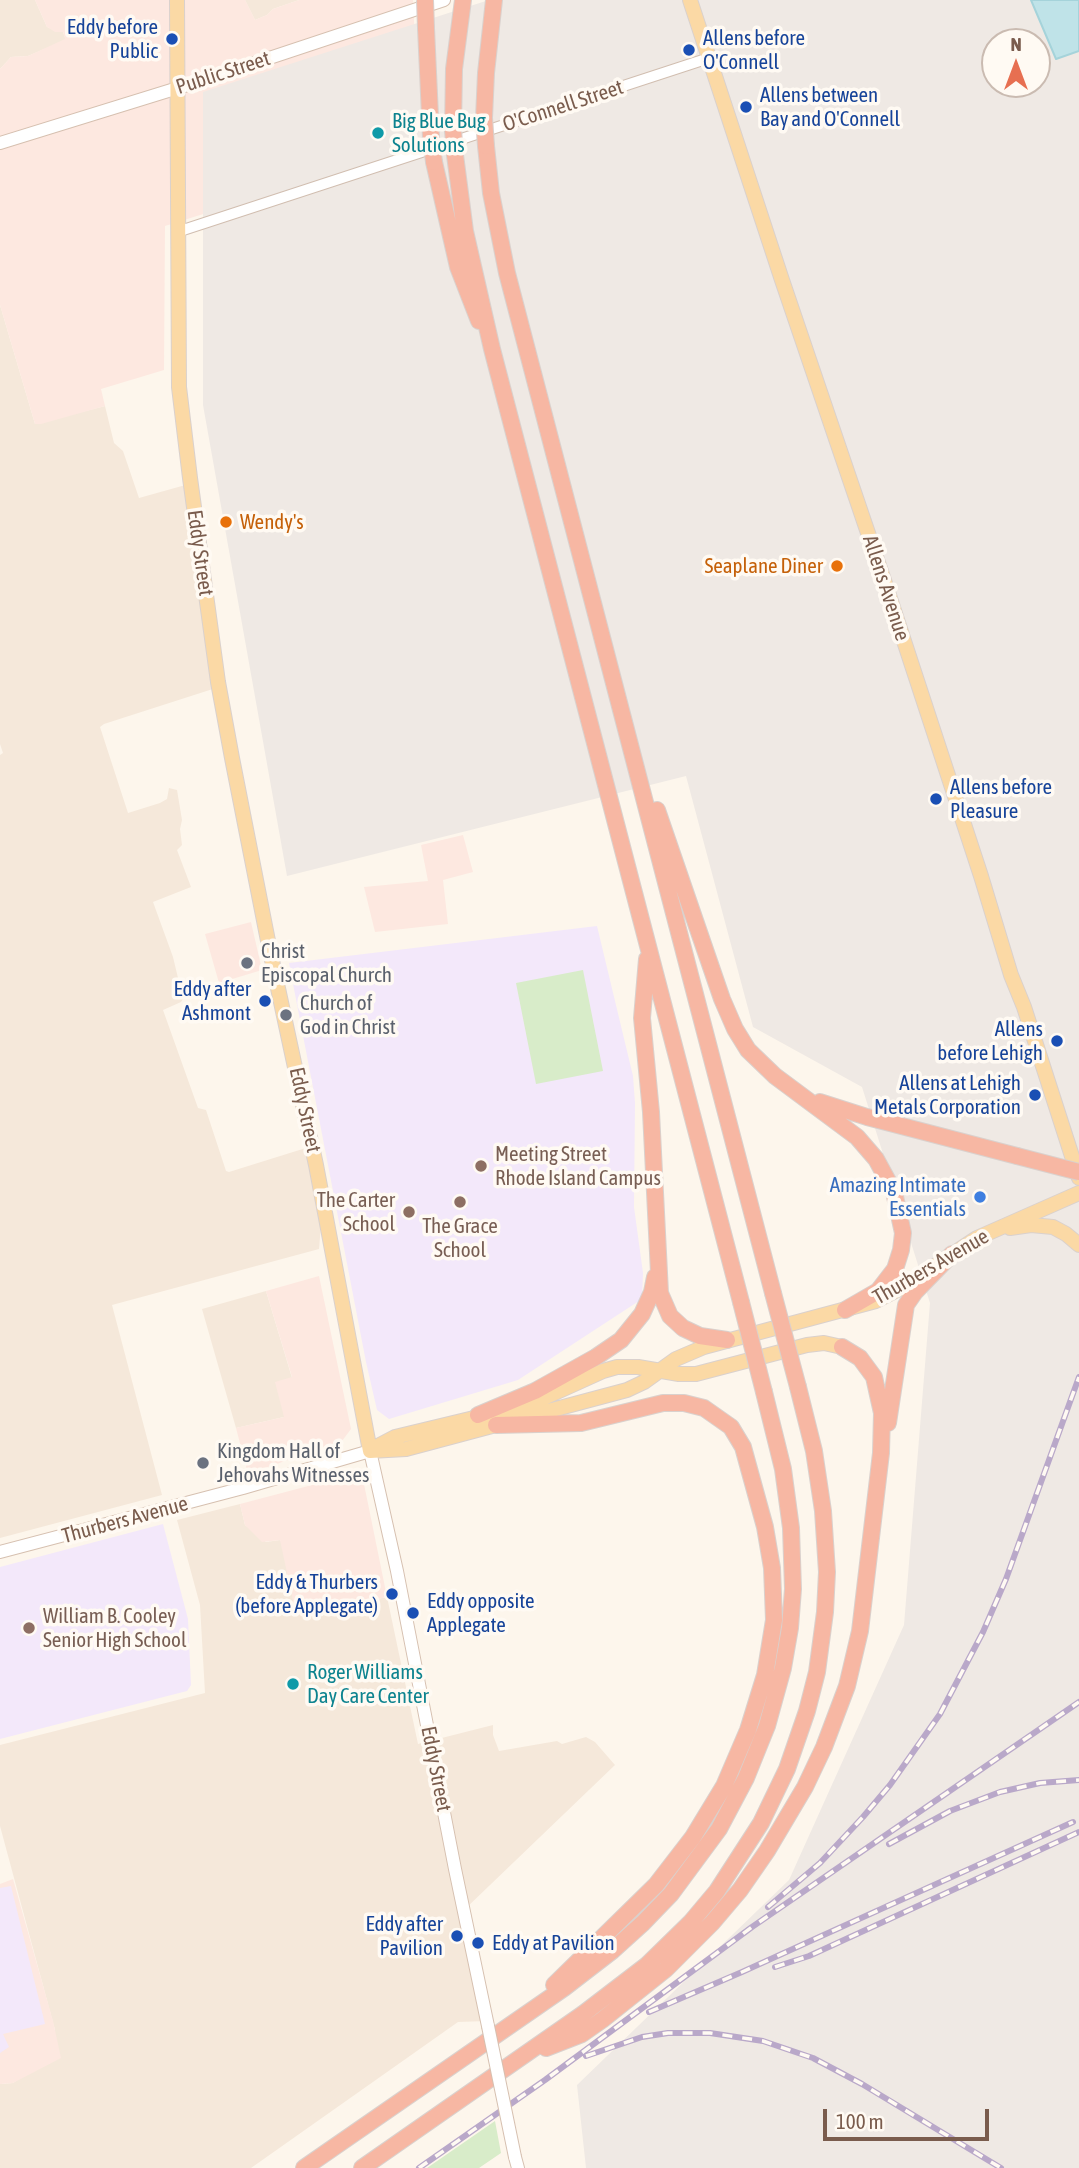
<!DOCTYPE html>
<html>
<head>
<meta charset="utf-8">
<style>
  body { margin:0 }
  #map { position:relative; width:1079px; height:2168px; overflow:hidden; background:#fdf6ec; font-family:"Asap Condensed",sans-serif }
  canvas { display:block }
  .north { position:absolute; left:981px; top:28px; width:70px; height:70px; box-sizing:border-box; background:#fffaf3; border:2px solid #cabbb1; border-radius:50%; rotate:0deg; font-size:19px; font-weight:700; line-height:28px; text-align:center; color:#7a5c4d }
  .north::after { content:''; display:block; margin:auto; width:24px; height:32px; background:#e76f51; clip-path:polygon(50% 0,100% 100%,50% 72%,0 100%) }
  .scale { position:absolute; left:823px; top:2109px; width:166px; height:32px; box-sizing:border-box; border:4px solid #7a5c4d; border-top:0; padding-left:9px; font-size:21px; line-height:24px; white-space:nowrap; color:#7a5c4d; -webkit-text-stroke:5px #fffaf3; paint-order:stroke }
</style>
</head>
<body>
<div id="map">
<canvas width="1079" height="2168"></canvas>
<div class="north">N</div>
<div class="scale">100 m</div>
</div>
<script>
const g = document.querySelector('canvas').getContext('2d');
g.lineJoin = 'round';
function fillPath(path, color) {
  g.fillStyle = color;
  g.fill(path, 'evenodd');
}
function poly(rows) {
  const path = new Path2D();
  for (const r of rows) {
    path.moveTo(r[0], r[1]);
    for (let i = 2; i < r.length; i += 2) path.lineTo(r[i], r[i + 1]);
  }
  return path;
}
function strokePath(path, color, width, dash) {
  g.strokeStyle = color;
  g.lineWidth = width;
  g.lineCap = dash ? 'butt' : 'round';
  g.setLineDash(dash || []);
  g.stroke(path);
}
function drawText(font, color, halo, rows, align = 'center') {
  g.font = font + ' "Asap Condensed",sans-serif';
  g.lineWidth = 7;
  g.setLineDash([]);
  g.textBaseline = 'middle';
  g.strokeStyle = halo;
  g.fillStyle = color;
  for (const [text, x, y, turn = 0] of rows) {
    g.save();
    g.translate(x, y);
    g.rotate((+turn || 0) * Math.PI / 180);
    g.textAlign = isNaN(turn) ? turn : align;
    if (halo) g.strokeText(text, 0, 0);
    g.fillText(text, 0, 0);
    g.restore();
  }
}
const residential = poly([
  [0,0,35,0,47,27,63,32,66,40,28,56,11,57,0,69],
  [245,0,299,0,273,9,267,15,255,20],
  [0,305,35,424,105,406,114,443,123,451,139,498,189,484,219,687,104,724,100,727,128,813,160,803,167,799,169,788,177,790,182,820,180,829,182,845,177,850,191,887,153,902,173,957,183,999,181,1002,163,1010,198,1108,206,1110,226,1171,229,1172,309,1147,323,1201,319,1249,112,1305,162,1495,0,1538,0,755,3,753,0,744],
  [266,1291,292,1378,284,1417,236,1428,202,1309],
  [240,1504,245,1525,266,1542,280,1540,320,1611,387,1597,418,1744,493,1725,493,1735,499,1751,557,1741,562,1744,586,1737,595,1742,615,1765,464,1910,487,2021,458,2022,251,2168,0,2168,0,2084,13,2083,22,2077,55,2030,0,1826,0,1745,205,1693,200,1605,177,1520]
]);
const commercial = poly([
  [35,0,245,0,255,20,267,15,273,9,299,0,413,0,420,146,165,226,164,370,101,389,105,406,41,424,35,424,0,305,0,69,11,57,28,56,65,39,63,32,55,32,47,27],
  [463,835,473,872,443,880,448,924,375,932,364,887,428,881,421,845],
  [251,922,262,970,219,983,205,934],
  [319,1276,351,1429,342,1441,248,1474,236,1428,284,1417,275,1382,292,1377,266,1291],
  [350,1475,364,1484,387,1597,296,1615,280,1540,262,1542,245,1525,240,1504],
  [13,1879,53,2021,61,2058,13,2083,0,2084,0,1884]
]);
const industrial = poly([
  [489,0,1031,0,1056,58,1079,51,1079,2168,586,2168,577,2085,789,1880,904,1625,930,1303,862,1087,753,1027,686,776,287,876,203,405,203,92],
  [995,42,1037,42,1037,84,995,84]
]);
const education = poly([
  [597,926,633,1076,635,1103,634,1207,643,1273,642,1299,518,1380,389,1419,377,1410,366,1362,289,963],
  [163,1524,188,1619,191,1685,187,1691,0,1739,0,1567],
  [11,1886,45,2024,3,2034,9,2047,0,2053,0,1888]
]);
const green = poly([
  [583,970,603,1071,536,1084,516,983],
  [495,2121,501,2153,479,2168,427,2168]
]);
const water = poly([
  [1031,0,1079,0,1079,51,1056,59,1031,0]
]);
const tertiary = poly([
  [177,232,709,58]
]);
const secondary = poly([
  [0,143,194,83,444,0],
  [0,1552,243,1488,370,1451,397,1571,455,1869,488,2026],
  [515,2157,518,2168]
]);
const primary = poly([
  [177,0,179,387,190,478,218,682,232,758,270,951,316,1165,370,1451],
  [690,0,782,280,886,586,981,876,1011,975,1024,1007,1079,1178],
  [1010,1228,1031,1225,1053,1227,1066,1234,1079,1245],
  [374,1448,395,1437,528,1405,603,1371,617,1367,638,1367,679,1374,696,1374,807,1345,824,1343,842,1347],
  [370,1451,406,1449,627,1390,644,1382,676,1359,704,1347,876,1301,905,1286,977,1238,1079,1193]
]);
const motorway = poly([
  [426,28,431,138],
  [484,118,486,73,494,0],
  [453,130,454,69,463,0],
  [486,146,491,193,507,273,773,1293],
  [455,155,465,231,492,349,741,1302],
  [434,162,458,267,479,321],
  [657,810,722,999,735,1029,748,1050,775,1076,857,1137,876,1159,894,1192,903,1233,901,1250,895,1269,878,1291,845,1310],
  [647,959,642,1018,651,1112,660,1293,670,1316,683,1328,700,1336,727,1340],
  [820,1102,867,1117,1017,1156],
  [478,1415,535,1391,596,1357,621,1340,642,1314,652,1292,655,1277],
  [888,1423,906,1305,915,1292,952,1254],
  [496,1425,581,1423,663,1403,684,1403,704,1408,731,1427,743,1447,765,1527,772,1568,774,1620,765,1675,748,1730,724,1786,693,1837,656,1885,554,1985],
  [546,2048,582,2034,602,2020,666,1969,712,1923,740,1890,767,1851,805,1787,824,1747,847,1686,860,1631,881,1453,882,1413,874,1377,860,1358,842,1347],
  [304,2168,564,1988,612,1951,643,1923,671,1894,719,1829,746,1778,767,1726,783,1668,790,1628,793,1589,791,1528,783,1469,764,1392],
  [362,2168,583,2014,647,1965,691,1922,717,1891,761,1823,787,1769,807,1711,817,1672,825,1612,827,1572,823,1511,814,1451,798,1387]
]);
const rail = poly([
  [889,1844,950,1811,1000,1792,1040,1783,1079,1780],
  [768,1907,820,1863,863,1817,890,1785,940,1714,983,1632,1006,1579,1079,1377],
  [775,1967,809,1956,1079,1832],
  [649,2012,742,1972,1073,1822],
  [586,2056,642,2037,668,2033,710,2033,763,2041,813,2058,862,2084,1001,2168],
  [419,2168,545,2080,752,1927,1079,1702]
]);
const secondaryBridge = poly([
  [488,2026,515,2157]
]);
const motorwayBridge = poly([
  [425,0,426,28],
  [484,118,486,146],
  [453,130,455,155],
  [431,138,434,162],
  [1017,1156,1079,1172],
  [773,1293,798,1387],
  [741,1302,764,1392]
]);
const markers = [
  [172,39,7,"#1a4fb4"],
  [689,50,7,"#1a4fb4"],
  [746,107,7,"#1a4fb4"],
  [378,133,7,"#0f9aa8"],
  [226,522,7,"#e8710a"],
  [837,566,7,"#e8710a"],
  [936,799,7,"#1a4fb4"],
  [247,963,7,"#6b7280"],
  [265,1001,7,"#1a4fb4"],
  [286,1015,7,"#6b7280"],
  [1057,1041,7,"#1a4fb4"],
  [1035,1095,7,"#1a4fb4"],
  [481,1166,7,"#8d6e63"],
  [980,1197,7,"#3f7fe0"],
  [460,1202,7,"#8d6e63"],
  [409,1212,7,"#8d6e63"],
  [203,1463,7,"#6b7280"],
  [392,1594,7,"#1a4fb4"],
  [413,1613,7,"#1a4fb4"],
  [29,1628,7,"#8d6e63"],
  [293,1684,7,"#0f9aa8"],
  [457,1936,7,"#1a4fb4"],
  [478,1943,7,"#1a4fb4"]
];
const transitNames = [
  ["Eddy before",158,27],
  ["Public",158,51],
  ["Allens before",703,38,"left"],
  ["O'Connell",703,62,"left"],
  ["Allens between",760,95,"left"],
  ["Bay and O'Connell",760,119,"left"],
  ["Allens before",950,787,"left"],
  ["Pleasure",950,811,"left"],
  ["Eddy after",251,989],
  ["Ashmont",251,1013],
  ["Allens",1043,1029],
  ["before Lehigh",1043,1053],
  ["Allens at Lehigh",1021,1083],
  ["Metals Corporation",1021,1107],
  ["Eddy & Thurbers",378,1582],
  ["(before Applegate)",378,1606],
  ["Eddy opposite",427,1601,"left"],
  ["Applegate",427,1625,"left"],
  ["Eddy after",443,1924],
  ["Pavilion",443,1948],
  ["Eddy at Pavilion",492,1943,"left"]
];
const streetNames = [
  ["Public Street",223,73,-18],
  ["O'Connell Street",563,106,-18],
  ["Eddy Street",200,553,82],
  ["Allens Avenue",886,588,72],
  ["Eddy Street",305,1110,78],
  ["Thurbers Avenue",931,1267,-30],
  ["Thurbers Avenue",125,1520,-15],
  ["Eddy Street",436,1769,79]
];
const cultureNames = [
  ["Big Blue Bug",392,121],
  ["Solutions",392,145],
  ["Roger Williams",307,1672],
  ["Day Care Center",307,1696]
];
const foodNames = [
  ["Wendy's",240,522],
  ["Seaplane Diner",823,566,"right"]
];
const worshipNames = [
  ["Christ",261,951],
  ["Episcopal Church",261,975],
  ["Church of",300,1003],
  ["God in Christ",300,1027],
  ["Kingdom Hall of",217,1451],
  ["Jehovahs Witnesses",217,1475]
];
const educationNames = [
  ["Meeting Street",495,1154],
  ["Rhode Island Campus",495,1178],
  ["The Carter",395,1200,"right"],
  ["School",395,1224,"right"],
  ["The Grace",460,1226,"center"],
  ["School",460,1250,"center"],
  ["William B. Cooley",43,1616],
  ["Senior High School",43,1640]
];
const shopNames = [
  ["Amazing Intimate",966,1185],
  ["Essentials",966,1209]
];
fillPath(residential, '#f5e8da');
fillPath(commercial, '#fde8e0');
fillPath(industrial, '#efe9e4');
fillPath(education, '#f3e8fa');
fillPath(green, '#d8ecc9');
fillPath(water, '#bfe3e8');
strokePath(water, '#a5d3da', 2);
strokePath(tertiary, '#d1beb0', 12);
strokePath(secondary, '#d6c0b0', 14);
strokePath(primary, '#dad1cd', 16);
strokePath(motorway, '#dad1cd', 18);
strokePath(tertiary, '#fff', 10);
strokePath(secondary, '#fff', 12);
strokePath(primary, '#fbd9a5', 14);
strokePath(motorway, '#f7b7a3', 16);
strokePath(rail, '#b9a8c9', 6);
strokePath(rail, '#fffaf3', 3.5, [10]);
strokePath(secondaryBridge, '#d6c0b0', 14, []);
strokePath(motorwayBridge, '#dad1cd', 18, []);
strokePath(secondaryBridge, '#fff', 12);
strokePath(motorwayBridge, '#f7b7a3', 16);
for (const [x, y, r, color] of markers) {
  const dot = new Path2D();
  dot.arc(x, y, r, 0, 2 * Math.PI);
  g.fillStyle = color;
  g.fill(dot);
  strokePath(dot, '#fffaf3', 2.5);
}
drawText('21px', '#164399', '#fffaf3', transitNames, 'right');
drawText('21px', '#7a5c4d', '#fffaf3', streetNames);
drawText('21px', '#0d838f', '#fffaf3', cultureNames, 'left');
drawText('21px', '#c56008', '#fffaf3', foodNames, 'left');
drawText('21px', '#5b616d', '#fffaf3', worshipNames, 'left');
drawText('21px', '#785e54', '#fffaf3', educationNames, 'left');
drawText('21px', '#366cbe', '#fffaf3', shopNames, 'right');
</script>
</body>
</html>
